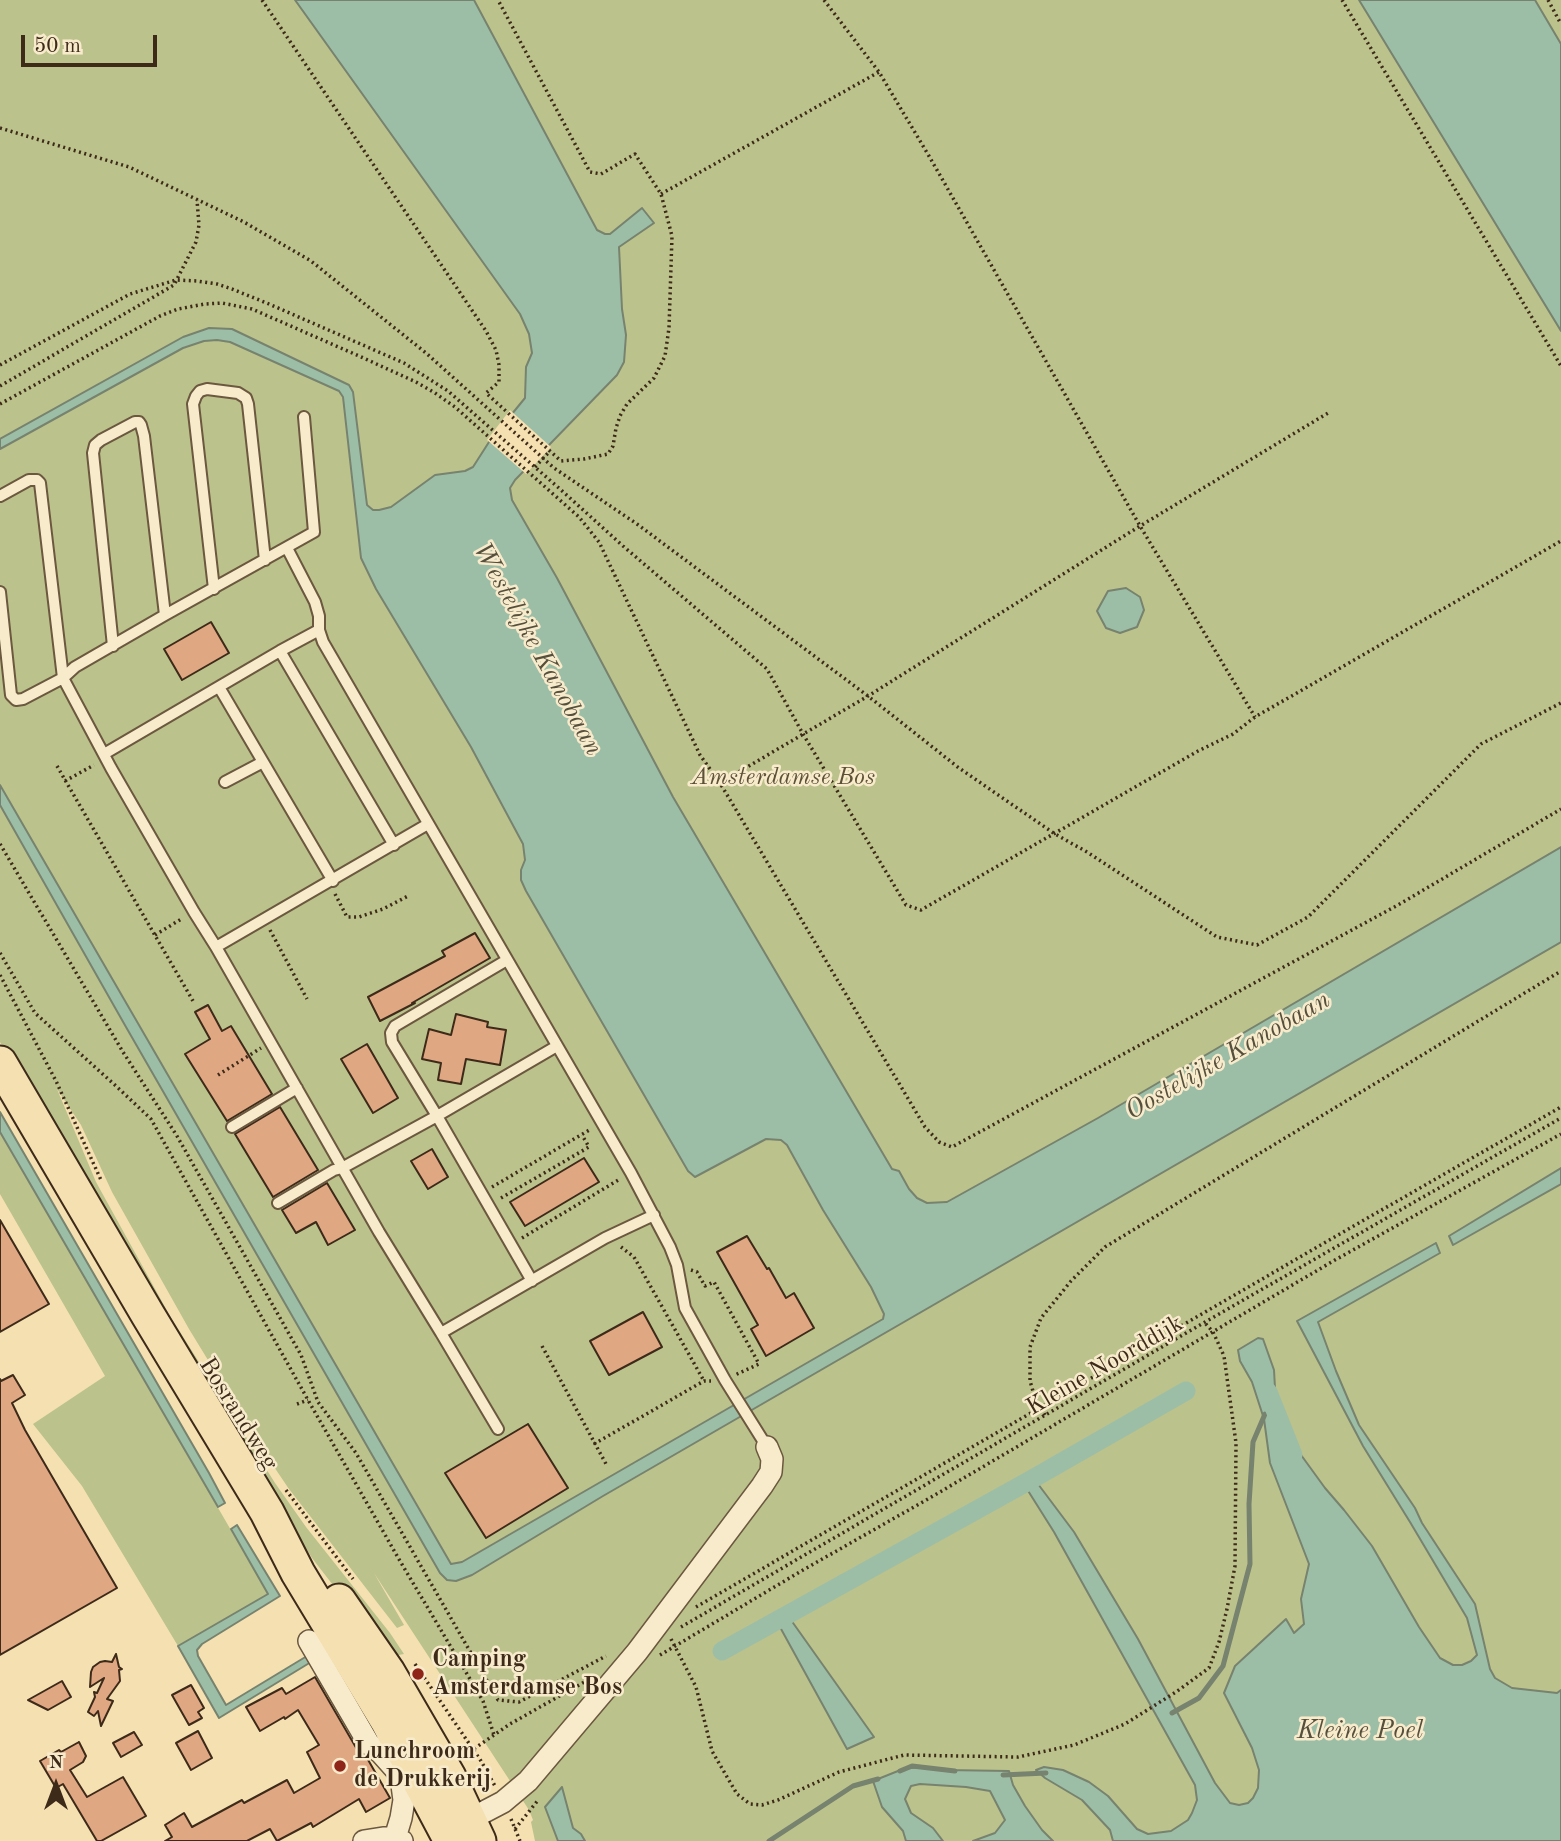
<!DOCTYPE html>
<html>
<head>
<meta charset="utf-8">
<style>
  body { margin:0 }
  #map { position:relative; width:1561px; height:1841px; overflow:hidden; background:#f5e0b1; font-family:"Old Standard TT",serif }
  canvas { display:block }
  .north { position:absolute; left:21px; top:1750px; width:70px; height:70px; -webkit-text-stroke:5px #f8ebcc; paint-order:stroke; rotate:0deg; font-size:19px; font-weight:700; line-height:28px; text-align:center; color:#3d2a19 }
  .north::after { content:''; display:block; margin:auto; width:24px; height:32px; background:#3d2a19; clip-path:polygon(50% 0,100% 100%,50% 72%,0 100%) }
  .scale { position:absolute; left:21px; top:35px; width:136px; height:32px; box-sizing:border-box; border:4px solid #3d2a19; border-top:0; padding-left:9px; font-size:21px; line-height:24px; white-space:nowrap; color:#3d2a19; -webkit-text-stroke:5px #f8ebcc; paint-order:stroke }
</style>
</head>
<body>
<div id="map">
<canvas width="1561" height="1841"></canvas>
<div class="north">N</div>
<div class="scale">50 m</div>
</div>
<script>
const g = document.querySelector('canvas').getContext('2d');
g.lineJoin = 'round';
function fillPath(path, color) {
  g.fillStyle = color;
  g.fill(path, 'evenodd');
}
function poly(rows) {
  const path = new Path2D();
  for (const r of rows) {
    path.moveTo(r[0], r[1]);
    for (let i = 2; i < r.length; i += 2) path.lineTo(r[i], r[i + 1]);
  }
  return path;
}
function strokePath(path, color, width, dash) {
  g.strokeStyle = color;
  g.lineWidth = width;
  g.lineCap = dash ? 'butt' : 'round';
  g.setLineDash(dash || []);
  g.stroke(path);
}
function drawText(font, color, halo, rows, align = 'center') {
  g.font = font + ' "Old Standard TT",serif';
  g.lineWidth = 5;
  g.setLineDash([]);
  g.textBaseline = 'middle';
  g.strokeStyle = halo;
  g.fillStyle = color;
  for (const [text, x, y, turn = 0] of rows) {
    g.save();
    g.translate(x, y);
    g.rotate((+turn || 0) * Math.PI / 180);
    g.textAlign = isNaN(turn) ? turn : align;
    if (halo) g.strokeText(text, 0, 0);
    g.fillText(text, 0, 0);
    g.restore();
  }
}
const green = poly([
  [0,0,1561,0,1561,1841,535,1841,531,1822,533,1820,529,1810,374,1573,404,1625,397,1628,289,1489,266,1455,189,1329,112,1192,81,1125,57,1089,96,1182,170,1316,275,1483,306,1527,390,1633,404,1654,393,1656,367,1629,312,1558,162,1321,0,1042],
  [0,1132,268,1594,178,1646,82,1486,33,1424,105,1376,0,1194]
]);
const water = poly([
  [295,0,474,0,597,230,605,234,610,234,642,208,654,223,619,247,622,309,626,335,624,362,617,375,515,480,510,488,512,500,557,578,673,797,892,1169,899,1171,909,1189,917,1198,927,1203,947,1202,1098,1118,1561,847,1561,942,603,1496,472,1575,456,1581,447,1580,440,1573,126,1027,0,805,0,785,451,1564,462,1562,883,1319,884,1314,871,1287,823,1210,787,1145,781,1140,766,1139,695,1177,688,1171,526,891,521,880,521,870,525,860,523,844,471,747,376,589,361,558,343,397,339,391,230,342,217,340,204,341,183,348,0,449,0,439,183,337,209,328,232,329,349,385,353,392,367,505,373,510,379,510,391,507,435,475,465,471,473,467,489,442,525,398,526,367,532,353,529,334,520,314,295,0],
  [1359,0,1535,0,1561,44,1561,331,1359,0],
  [1126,588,1140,597,1144,610,1137,627,1120,633,1106,628,1097,611,1108,591,1126,588],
  [0,1112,209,1473,225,1503,218,1507,0,1132,0,1112],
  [1561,1168,1561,1184,1453,1245,1449,1236,1561,1168],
  [1436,1243,1440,1253,1318,1322,1336,1371,1359,1425,1415,1508,1422,1523,1475,1604,1490,1669,1495,1678,1512,1688,1557,1693,1561,1690,1561,1841,1113,1841,1110,1830,1082,1800,1045,1778,1036,1770,1044,1767,1063,1770,1089,1782,1108,1796,1137,1829,1148,1834,1171,1831,1188,1820,1192,1813,1197,1800,1195,1785,1054,1532,1020,1478,1029,1472,1074,1532,1138,1639,1215,1783,1230,1803,1239,1805,1248,1803,1253,1798,1258,1788,1259,1770,1252,1748,1224,1693,1235,1666,1286,1619,1294,1633,1304,1624,1301,1599,1309,1564,1270,1463,1264,1419,1252,1382,1240,1361,1238,1350,1258,1338,1263,1339,1274,1370,1277,1425,1288,1437,1325,1488,1344,1510,1372,1546,1419,1627,1440,1658,1453,1665,1462,1665,1471,1661,1477,1655,1467,1618,1410,1522,1363,1446,1297,1321,1436,1243],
  [237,1525,280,1596,202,1644,197,1650,198,1656,226,1705,307,1656,311,1662,219,1718,178,1646,268,1594,231,1529,237,1525],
  [786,1613,874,1737,847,1749,775,1618,786,1613],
  [919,1767,944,1770,1009,1771,1013,1785,1025,1806,1042,1830,1053,1841,973,1841,995,1833,1005,1820,990,1791,966,1787,920,1784,911,1786,905,1799,911,1813,933,1828,943,1841,906,1841,903,1831,882,1807,873,1781,903,1769,919,1767],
  [562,1787,573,1828,581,1834,585,1841,558,1841,545,1807,562,1787]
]);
const pier = poly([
  [510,410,551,447,526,474,487,440]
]);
const stream = poly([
  [1172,1713,1199,1698,1223,1666,1250,1564,1249,1504,1253,1442,1265,1414],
  [900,1771,912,1766,955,1771],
  [1003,1775,1046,1773],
  [769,1841,853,1786,878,1779]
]);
const canal = poly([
  [1268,1392,1293,1455],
  [722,1651,1027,1482,1186,1391]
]);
const building = poly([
  [211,622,229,653,182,680,164,649,211,622],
  [475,933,490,958,412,1003,415,1003,380,1021,368,997,445,956,442,951,475,933],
  [208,1005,222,1031,231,1026,272,1094,227,1121,185,1054,210,1039,195,1012,208,1005],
  [456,1014,488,1022,487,1027,506,1030,500,1065,466,1059,461,1084,438,1080,441,1063,422,1059,429,1029,451,1035,456,1014],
  [367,1044,398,1098,373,1113,341,1059,367,1044],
  [280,1107,318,1170,273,1197,235,1134,280,1107],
  [432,1149,448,1177,428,1189,411,1161,432,1149],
  [584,1158,599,1182,525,1226,510,1202,584,1158],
  [327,1183,355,1230,328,1245,316,1222,296,1233,282,1210,327,1183],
  [0,1220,49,1304,0,1332,0,1220],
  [747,1236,767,1269,769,1268,786,1298,794,1293,814,1328,766,1356,751,1329,758,1325,717,1252,747,1236],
  [643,1312,662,1347,609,1375,590,1341,643,1312],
  [13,1375,25,1395,12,1403,25,1430,117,1588,0,1655,0,1379,1,1381,13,1375],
  [528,1424,568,1488,486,1538,445,1473,528,1424],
  [116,1654,119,1667,122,1669,119,1670,120,1681,107,1699,113,1701,101,1726,98,1711,94,1716,88,1712,95,1697,94,1692,97,1693,104,1678,90,1687,91,1672,93,1667,100,1662,105,1661,112,1662,116,1654],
  [315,1677,358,1751,367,1758,390,1798,366,1812,359,1799,313,1827,311,1823,277,1841,270,1829,247,1841,165,1841,172,1837,165,1825,184,1813,192,1827,242,1800,244,1803,287,1780,294,1793,320,1778,307,1752,319,1745,298,1710,285,1719,284,1717,260,1731,246,1707,282,1688,286,1694,315,1677],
  [62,1681,71,1697,48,1710,28,1700,62,1681],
  [191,1685,204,1708,198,1712,202,1718,189,1725,172,1695,191,1685],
  [198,1731,212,1758,191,1770,176,1743,198,1731],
  [134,1732,142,1745,121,1757,113,1743,134,1732],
  [79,1742,86,1756,83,1762,70,1770,87,1797,123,1777,146,1816,101,1841,97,1841,63,1784,56,1788,40,1761,59,1750,61,1752,79,1742]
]);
const path = poly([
  [262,0,486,331,496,350,499,365,499,382,486,393,561,461,584,459,608,454,613,446,616,428,620,416,627,404,654,378,665,356,669,328,672,236,661,194,635,154,601,174,590,172,498,0],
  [824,0,879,72,929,156,1140,526,1255,717],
  [1342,0,1561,366],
  [1548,0,1561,24],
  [0,128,129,167,244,222,311,261,426,353,554,468,637,524,868,696,959,768,1055,834,1087,852,1217,937,1257,945,1308,917,1481,744,1561,703],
  [661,194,879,72],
  [0,365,130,294,176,280,197,281,217,284,232,289,269,304,404,363,448,391,560,489,623,546,767,669,803,734,906,905,921,910,1198,751,1233,734,1255,717,1561,541],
  [0,386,174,285,196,242,199,225,197,200],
  [0,404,160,316,178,309,205,304,222,303,252,309,359,356,416,382,435,393,455,407,579,517,599,542,700,755,720,783,925,1127,939,1142,952,1147,1398,905,1561,809],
  [535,467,550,451],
  [57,766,193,1001],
  [65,781,94,765],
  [720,783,868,696,1140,526,1328,413],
  [0,844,123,1052,177,1136,301,1355,318,1402,356,1453,498,1700,519,1702,606,1656],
  [335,894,347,917,359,917,383,909,408,896],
  [270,930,307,999],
  [155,935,183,918],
  [0,953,35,1013,116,1086,151,1119,308,1400,400,1561,483,1701,494,1735],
  [0,975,56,1081,101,1180],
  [218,1075,261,1048],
  [492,1187,591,1129],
  [501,1198,589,1147,582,1135],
  [522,1238,620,1179],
  [621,1247,634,1257,704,1381],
  [691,1270,697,1272,705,1286,714,1282,759,1364,735,1375],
  [542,1346,606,1464],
  [297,1404,308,1400],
  [1045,1415,1035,1398,1030,1381,1030,1347,1041,1318,1071,1281,1105,1247,1561,971],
  [594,1444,704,1381,711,1381],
  [286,1490,353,1579],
  [696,1607,1345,1231,1561,1107],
  [681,1627,1205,1322,1561,1118],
  [671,1639,696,1687,712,1751,737,1794,750,1804,762,1805,778,1800,839,1772,904,1755,1018,1757,1074,1745,1125,1724,1176,1692,1209,1668,1219,1642,1227,1609,1235,1566,1236,1443,1224,1356,1213,1332,1205,1323],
  [660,1655,803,1570,928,1499,1335,1260,1561,1134],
  [415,1664,481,1761,495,1786],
  [465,1755,510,1724,586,1681],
  [511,1819,520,1841],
  [515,1829,539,1799]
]);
const lane = poly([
  [0,496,29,480,37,480,40,483,63,678,111,768,194,912,216,947,379,1232,441,1333,605,1238,654,1215],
  [287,548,315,602,319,616,319,630,323,642,631,1173,670,1247,677,1265,685,1308,725,1380,767,1447],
  [214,589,193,404,196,396,200,391,207,389,238,393,246,398,248,404,265,560],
  [0,592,11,695,16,700,23,699,63,678,75,667,165,615,314,532,304,417],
  [113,646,93,453,95,445,101,440,135,422,139,422,141,425,144,436,165,615],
  [280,651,394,845],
  [219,687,333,881],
  [104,754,280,651,319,630],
  [225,782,263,762],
  [216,947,428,824],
  [507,960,395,1026,391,1033,392,1042,437,1116,532,1281],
  [232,1127,297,1088],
  [278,1203,334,1170,342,1168,437,1116,557,1046],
  [441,1333,498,1429]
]);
const street = poly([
  [309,1641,369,1744,380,1752,397,1771,402,1785,404,1800,401,1818,395,1838],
  [461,1824,503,1802,528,1781,637,1652,762,1486,771,1472,772,1459,767,1447],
  [364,1841,383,1838,395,1838,402,1841]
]);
const primary = poly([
  [0,1063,148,1315,267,1512,298,1573,388,1722,451,1841],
  [339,1601,388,1672,449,1777,479,1841]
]);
const markers = [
  [418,1674,7,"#8f2418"],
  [340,1766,7,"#8f2418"]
];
const parkNames = [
  ["Amsterdamse Bos",783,778]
];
const streetNames = [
  ["Kleine Noorddijk",1105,1366,-30],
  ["Bosrandweg",238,1414,58]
];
const poiNames = [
  ["Camping",432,1660],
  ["Amsterdamse Bos",432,1688],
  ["Lunchroom",354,1752],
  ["de Drukkerij",354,1780]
];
const waterNames = [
  ["Westelijke Kanobaan",537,649,61],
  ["Oostelijke Kanobaan",1228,1056,-30],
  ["Kleine Poel",1360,1731]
];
fillPath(green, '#bbc28c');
fillPath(water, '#9dbea6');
strokePath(water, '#77836e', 2);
fillPath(pier, '#f5e0b1');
strokePath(stream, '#77836e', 5);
strokePath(canal, '#9dbea6', 19);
fillPath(building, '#e0a783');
strokePath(building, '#3d2a19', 2);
strokePath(lane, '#6b583f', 14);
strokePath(street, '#6b583f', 24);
strokePath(primary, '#3d2a19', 37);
strokePath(path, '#3d2a19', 3.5, [2, 3.5]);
strokePath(lane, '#f8ebcc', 10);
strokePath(street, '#f8ebcc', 21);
strokePath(primary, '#f5e0b1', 33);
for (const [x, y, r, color] of markers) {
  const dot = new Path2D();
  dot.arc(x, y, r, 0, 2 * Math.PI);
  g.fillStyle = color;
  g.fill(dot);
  strokePath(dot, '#f8ebcc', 2.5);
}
drawText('italic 24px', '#5c5036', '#f8ebcc', parkNames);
drawText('24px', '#3d2a19', '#f8ebcc', streetNames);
drawText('bold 24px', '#3d2a19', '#f8ebcc', poiNames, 'left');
drawText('italic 26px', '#554f3c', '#f8ebcc', waterNames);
</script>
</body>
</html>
